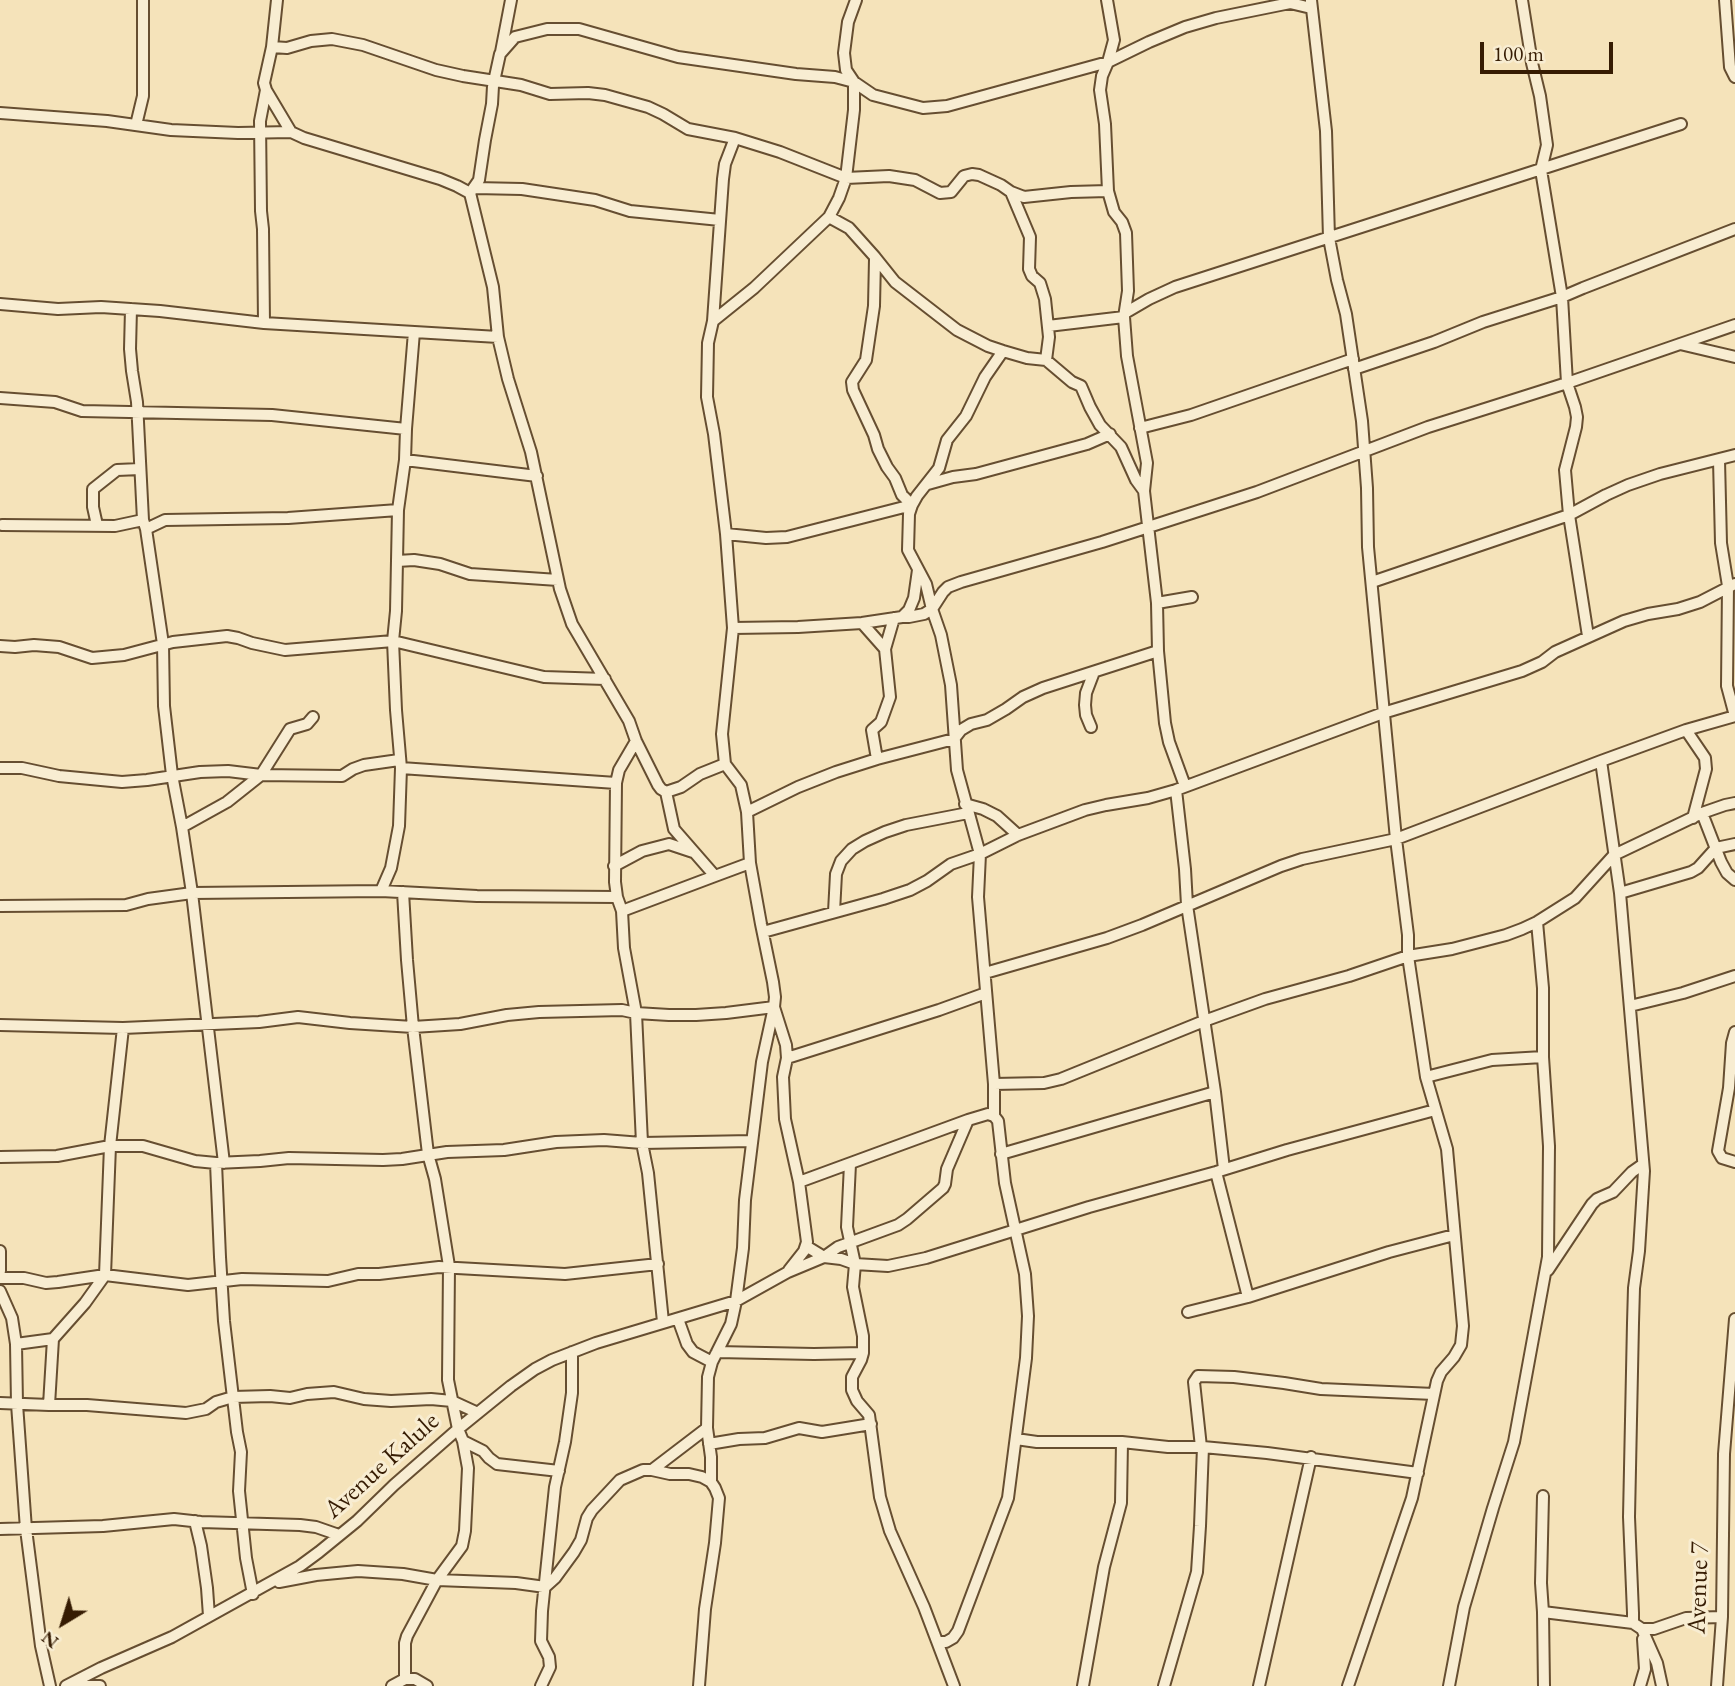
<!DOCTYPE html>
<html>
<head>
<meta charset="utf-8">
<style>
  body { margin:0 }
  #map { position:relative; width:1735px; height:1686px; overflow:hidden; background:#f5e3ba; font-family:"EB Garamond",serif }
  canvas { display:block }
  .north { position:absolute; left:28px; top:1588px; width:70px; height:70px; -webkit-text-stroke:5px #f8edd2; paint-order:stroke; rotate:218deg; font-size:19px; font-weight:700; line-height:28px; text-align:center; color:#361c03 }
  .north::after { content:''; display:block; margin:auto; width:24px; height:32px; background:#361c03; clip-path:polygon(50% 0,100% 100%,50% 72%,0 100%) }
  .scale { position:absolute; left:1480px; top:42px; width:133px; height:32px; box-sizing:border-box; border:4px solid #361c03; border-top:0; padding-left:9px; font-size:21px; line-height:24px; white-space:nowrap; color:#361c03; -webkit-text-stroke:5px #f8edd2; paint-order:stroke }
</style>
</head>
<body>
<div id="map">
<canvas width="1735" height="1686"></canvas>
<div class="north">N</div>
<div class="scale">100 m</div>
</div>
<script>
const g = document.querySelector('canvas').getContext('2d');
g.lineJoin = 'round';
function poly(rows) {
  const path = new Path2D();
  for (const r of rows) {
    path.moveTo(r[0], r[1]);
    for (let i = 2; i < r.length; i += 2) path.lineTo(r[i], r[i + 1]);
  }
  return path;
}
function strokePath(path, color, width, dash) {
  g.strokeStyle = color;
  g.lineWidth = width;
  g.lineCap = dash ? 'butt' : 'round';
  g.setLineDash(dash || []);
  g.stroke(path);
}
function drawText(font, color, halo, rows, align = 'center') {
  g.font = font + ' "EB Garamond",serif';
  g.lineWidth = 6;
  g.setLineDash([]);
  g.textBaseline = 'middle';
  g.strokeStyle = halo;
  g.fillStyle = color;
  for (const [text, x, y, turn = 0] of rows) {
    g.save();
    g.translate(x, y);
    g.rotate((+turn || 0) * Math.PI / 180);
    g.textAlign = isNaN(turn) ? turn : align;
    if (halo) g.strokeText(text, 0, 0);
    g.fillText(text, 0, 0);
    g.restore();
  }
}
const minor = poly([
  [277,0,272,47,264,83,266,90,291,132,304,138,440,179,457,186,470,193,493,287,498,337,508,379,531,452,560,589,572,624,629,721,636,741,658,785,661,789,666,792,674,829,715,876,750,863],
  [1107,0,1114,40,1108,62,1102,76,1100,90,1105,124,1108,191],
  [1311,0,1326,131,1329,238,1337,280,1346,314,1362,421,1367,488,1368,547,1396,839,1408,935,1408,956,1426,1077,1447,1149,1463,1326,1461,1345,1454,1357,1441,1372,1437,1381,1412,1498,1348,1686],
  [1522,0,1532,63,1540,96,1547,145,1541,170,1562,297,1567,383,1575,407,1577,417,1576,427,1565,470,1569,515,1588,636],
  [1725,0,1730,67,1735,77],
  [272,47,287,48,311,41,332,39,363,45,436,70,463,76,521,85,550,94,588,93,605,95,648,107,663,114,688,129,735,138,780,152,846,178,889,176,915,180,940,193,951,192,964,176,972,174,979,175,1001,185,1011,192,1024,197,1071,192,1108,191,1114,212,1122,222,1126,233,1128,291,1124,317,1127,356,1147,463,1144,491,1157,603,1158,651,1165,723,1169,742,1185,786],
  [501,52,511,0],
  [266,90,260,121,261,211,263,229,264,323,498,337],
  [0,113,107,121,171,130,238,133,291,132],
  [136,125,143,96,143,0],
  [475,188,522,189,595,200,630,211,720,220],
  [1011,192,1030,237,1029,269,1032,276,1040,283,1045,299,1049,337,1046,360],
  [470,193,479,180,485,140,492,104,493,86,500,54,515,37,547,29,579,29,678,57,796,74,835,77,854,82,873,95,923,108,947,106,1108,62,1149,42,1185,27,1216,18,1290,3,1311,8],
  [829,217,849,228,875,257,895,282,957,330,988,346,1003,351,1027,358,1046,360,1072,382,1081,386,1090,407,1100,425,1121,447,1136,480,1144,491],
  [875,259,874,306,866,360,852,382,853,390,874,435,878,449,887,467,895,478,902,495,912,505],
  [0,304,58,309,101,307,160,311,264,323],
  [131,309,130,349,132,371,137,402,143,520,146,529,163,644,164,706,172,775,182,827,192,893,381,891,477,896,617,897],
  [1125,313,1149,299,1175,287,1681,124],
  [713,321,723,179,725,164,735,138],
  [1048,326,1124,317],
  [1680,344,1735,357],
  [1354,369,1434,342,1483,322,1562,297,1583,288,1735,229],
  [0,398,55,402,82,411,272,415,406,429,405,460,398,510,396,611,393,641,396,710,401,768,399,826,391,868,381,891],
  [1140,428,1191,415,1353,359],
  [406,429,414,332],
  [405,460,537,476],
  [1719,460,1721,543,1728,586,1727,686,1735,716],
  [928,484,953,477,976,474,1087,444,1110,434],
  [2,525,115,526,143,520],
  [97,525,93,507,93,489,117,470,140,469],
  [146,529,165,520,288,518,398,510],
  [726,534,766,538,787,537,912,505],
  [397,561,414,560,440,564,470,574,558,580],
  [1372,582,1569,515,1606,495,1628,485,1660,474,1735,455],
  [1157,603,1192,597],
  [902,617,909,617,924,614,932,609,926,584,908,550,909,514,912,505,917,496,939,468,947,440,966,416,985,377,1003,351],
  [862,623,885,649],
  [733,628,798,627,862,623,902,617,909,610,914,598,918,570],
  [0,646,15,647,34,645,59,647,92,658,124,655,173,642,227,636,238,638,252,643,285,650,393,641,544,677,605,679],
  [1091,727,1086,715,1085,705,1086,693,1094,672],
  [1686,730,1705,758,1706,769,1693,818],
  [636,741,619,770,616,783,615,882,617,897,622,911,624,948,636,1013,642,1143,648,1173,663,1322],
  [877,759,954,739,961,730,971,724,987,720,1006,709,1023,697,1043,688,1158,651],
  [1601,761,1620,893,1644,1171,1639,1251,1634,1288,1633,1323,1629,1517,1633,1613,1633,1623,1642,1629,1657,1663,1662,1686],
  [0,768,22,768,59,776,122,782,147,780,200,772,228,771,261,775,290,729,307,724,313,717],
  [401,768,616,783],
  [1176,790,1185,869,1187,905,1215,1092,1224,1169],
  [666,792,681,787,700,774,725,764],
  [965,804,983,809,997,816,1018,835],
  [747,812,798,787,836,772,877,759,872,730,881,722,890,697,885,649,894,618],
  [1702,813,1721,862,1727,873,1735,880],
  [182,827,227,802,261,775,342,776,353,769,364,765,399,760],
  [614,866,642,851,669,844,693,852],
  [403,892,407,960,413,1027,428,1154,435,1179,449,1266,448,1380,458,1429,463,1441,468,1468,465,1531,462,1546,437,1580,407,1636,405,1643,405,1679],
  [1620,893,1691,872,1698,868,1716,848,1735,844],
  [0,906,126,905,148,899,192,893,224,1163],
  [622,911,715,876],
  [834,912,836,874,841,861,852,849,865,841,885,832,906,825,968,813],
  [763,932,883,899,910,890,927,881,951,864,980,854,1018,835,1085,810,1106,805,1148,798,1176,790,1383,713,1522,671,1542,662,1555,652,1624,621,1648,614,1678,609,1700,602,1735,584],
  [985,973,1107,938,1142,925,1281,866,1302,859,1396,839,1601,761,1686,730,1735,716],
  [1630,1006,1683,993,1735,976],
  [0,1025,123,1028,259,1022,298,1017,350,1023,413,1027,460,1024,507,1015,539,1012,622,1010,636,1013,669,1015,696,1015,726,1013,774,1007,786,1045,787,1058],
  [1735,1032,1732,1043,1729,1088,1718,1151,1722,1158,1735,1162],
  [1426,1077,1492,1060,1543,1057],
  [994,1084,1044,1083,1061,1079,1204,1021,1265,999,1349,976,1408,956,1452,949,1506,935,1522,929,1537,922,1575,898,1614,855,1702,813,1725,805,1735,803],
  [1001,1154,1215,1092],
  [0,1157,57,1156,110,1146,143,1146,195,1161,216,1163,260,1161,289,1158,383,1160,402,1159,447,1152,504,1150,556,1142,604,1140,642,1143,752,1141],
  [216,1163,220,1257,224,1321,237,1432,241,1452,239,1491,246,1558,253,1594],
  [850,1164,847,1227,855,1264,853,1287,863,1336,863,1353,861,1360,852,1377,852,1390,857,1401,869,1415,880,1497,890,1531,924,1607,954,1686],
  [1216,1172,1248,1297],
  [799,1182,968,1120,988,1114,994,1116],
  [806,1246,824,1257,838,1247,898,1225,907,1219,943,1188,945,1184,947,1169,968,1120],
  [0,1251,0,1271],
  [789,1270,804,1251,807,1242,799,1182,785,1119,783,1077,787,1058,939,1010,986,993],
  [1548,1270,1592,1204,1597,1199,1613,1192,1632,1172,1642,1165],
  [0,1278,24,1278,46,1283,58,1282,105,1275,188,1285,242,1279,328,1281,358,1274,379,1274,439,1267,565,1274,658,1264],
  [0,1291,12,1318,16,1344,53,1339,85,1303,105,1275,110,1146,123,1028],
  [1188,1312,1248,1297,1389,1252,1454,1235],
  [678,1319,687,1344,693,1352,712,1362],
  [16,1344,17,1404,26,1529,41,1646,50,1686],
  [717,1352,814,1354,863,1353],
  [0,1403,49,1405,53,1339],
  [49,1405,87,1405,186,1413,206,1409,216,1402,233,1397,270,1396,290,1398,307,1394,334,1392,364,1399,391,1401,431,1399,452,1401,478,1413],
  [1016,1439,1037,1442,1122,1442,1168,1447,1203,1447,1267,1453,1418,1473],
  [463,1441,483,1451,489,1458,497,1464,559,1471],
  [709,1444,739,1439,765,1438,799,1428,822,1432,871,1424],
  [1201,1447,1194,1382,1198,1376,1234,1377,1284,1383,1321,1389,1434,1394],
  [652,1470,707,1428],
  [711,1482,711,1457,707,1428,708,1377,712,1362,731,1324,736,1301,743,1248,745,1200,762,1062,774,1007,775,997,773,982,761,924,750,863,747,812,741,785,725,764,722,734,733,628,726,534,714,434,707,397,708,343,713,321,754,288,829,217,839,198,846,178,854,110,854,82,846,70,844,53,848,22,856,0],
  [1543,1496,1541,1583,1543,1612,1544,1686],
  [195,1521,201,1546,207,1588,209,1616],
  [0,1529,103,1526,174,1519,201,1522,300,1525,316,1527,339,1535],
  [279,1582,316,1575,358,1571,403,1574,437,1580,516,1583,545,1587,555,1578,574,1552,581,1540,587,1518,592,1510,620,1480,643,1470,652,1470,670,1474,689,1474,702,1477,711,1482,715,1488,719,1498,715,1543,705,1609,699,1686],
  [1543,1612,1633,1623],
  [1642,1629,1654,1629,1686,1618,1722,1617],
  [938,1642,946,1642,953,1638,958,1631,1008,1498,1026,1358,1028,1316,1025,1274,1005,1183,998,1121,994,1116,994,1084,978,897,980,854,957,770,951,685,941,635,932,609,943,592,948,587,961,582,1102,542,1257,492,1428,427,1567,383,1735,325],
  [68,1685,100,1686],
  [66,1686,101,1668,172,1637,300,1566,319,1552,357,1521,394,1485,458,1429,511,1386,535,1369,552,1360,596,1343,736,1301,788,1272,824,1257,841,1259,855,1264,888,1266,926,1258,1089,1207,1216,1172,1287,1150,1435,1110],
  [392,1686,405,1679,415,1679,427,1686],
  [541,1686,550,1667,549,1657,541,1641,542,1611,555,1487,565,1442,572,1393,572,1352],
  [1083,1686,1104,1567,1121,1503,1122,1442],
  [1164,1686,1197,1572,1200,1526,1203,1447],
  [1259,1686,1311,1457],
  [1449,1686,1464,1607,1493,1508,1514,1442,1548,1257,1549,1146,1543,1057,1543,988,1537,922],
  [1640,1686,1645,1669,1643,1639],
  [1717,1686,1722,1617,1724,1454,1735,1319]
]);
const streetNames = [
  ["Avenue Kalule",382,1466,-42],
  ["Avenue 7",1699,1588,-88]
];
strokePath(minor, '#664e31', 14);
strokePath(minor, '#f8edd2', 10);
drawText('26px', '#361c03', '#f8edd2', streetNames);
</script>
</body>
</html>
